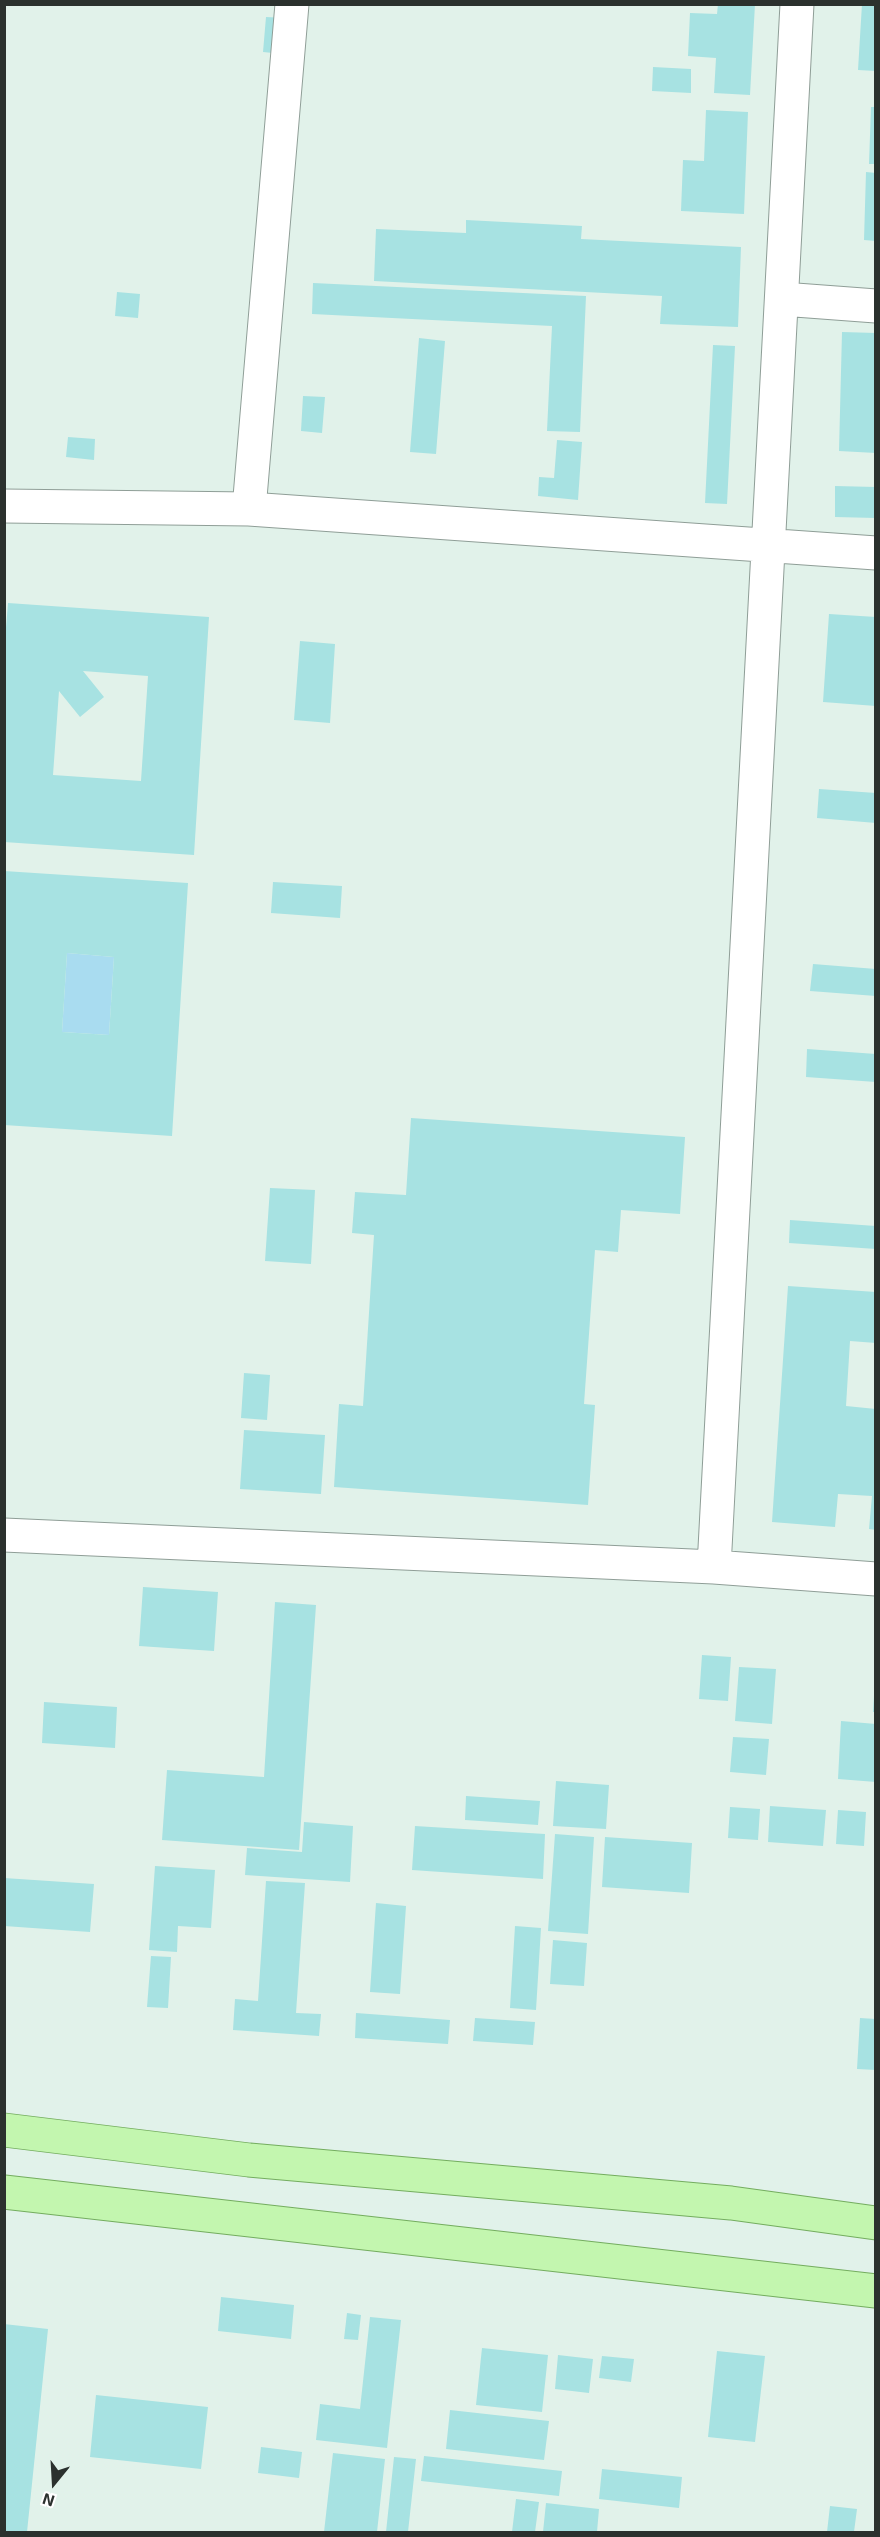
<!DOCTYPE html>
<html>
<head>
<meta charset="utf-8">
<style>
  body { margin:0 }
  #map { position:relative; width:880px; height:2537px; overflow:hidden; background:#e1f2ea; font-family:"Exo 2",sans-serif }
  canvas { display:block }
  .frame { position:absolute; inset:0; border:6px solid #2b312e; pointer-events:none }
  .north { position:absolute; left:24px; top:2453px; width:60px; height:60px; -webkit-text-stroke:4px #fff; paint-order:stroke; rotate:198deg; font-size:16px; font-weight:700; line-height:24px; text-align:center; color:#2b312e }
  .north::after { content:''; display:block; margin:auto; width:21px; height:27px; background:#2b312e; clip-path:polygon(50% 0,100% 100%,50% 72%,0 100%) }
</style>
</head>
<body>
<div id="map">
<canvas width="880" height="2537"></canvas>
<div class="frame"></div>
<div class="north">N</div>
</div>
<script>
const g = document.querySelector('canvas').getContext('2d');
g.lineJoin = 'round';
function fillPath(path, color) {
  g.fillStyle = color;
  g.fill(path, 'evenodd');
}
function poly(rows) {
  const path = new Path2D();
  for (const r of rows) {
    path.moveTo(r[0], r[1]);
    for (let i = 2; i < r.length; i += 2) path.lineTo(r[i], r[i + 1]);
  }
  return path;
}
function strokePath(path, color, width, dash) {
  g.strokeStyle = color;
  g.lineWidth = width;
  g.lineCap = dash ? 'butt' : 'round';
  g.setLineDash(dash || []);
  g.stroke(path);
}
const water = poly([
  [67,953,114,957,109,1035,62,1032]
]);
const building = poly([
  [718,4,755,4,750,95,714,93,716,58,688,56,690,13,717,14],
  [862,4,876,4,876,71,858,70],
  [266,17,286,18,283,54,263,52],
  [653,67,691,69,691,93,652,91],
  [871,107,876,107,876,164,869,164],
  [706,110,748,112,744,214,681,211,683,160,704,161],
  [866,172,876,173,876,241,864,240],
  [466,220,582,226,581,239,741,247,738,327,660,324,662,296,374,281,376,229,466,233],
  [313,283,586,296,580,432,547,431,552,326,312,314],
  [117,292,140,294,138,318,115,316],
  [842,332,876,333,876,453,839,451],
  [419,338,445,341,436,454,410,452],
  [713,345,735,346,727,504,705,503],
  [303,396,325,397,322,433,301,431],
  [68,437,95,439,94,460,66,457],
  [557,440,582,442,578,500,538,496,539,477,554,478],
  [835,486,876,487,876,518,835,517],
  [8,603,209,617,194,855,4,842,4,652],
  [83,671,148,676,141,781,53,775,59,691,80,717,104,697],
  [829,614,876,617,876,706,823,702],
  [300,641,335,644,330,723,294,720],
  [819,789,876,793,876,823,817,818],
  [4,871,188,883,172,1136,4,1125],
  [67,953,114,957,109,1035,62,1032],
  [273,882,342,886,340,918,271,913],
  [813,964,876,969,876,996,810,991],
  [807,1049,876,1054,876,1082,806,1077],
  [411,1118,685,1137,680,1214,621,1210,618,1252,595,1250,584,1404,595,1405,588,1505,334,1487,339,1404,363,1406,374,1235,352,1233,355,1192,406,1195],
  [270,1188,315,1190,311,1264,265,1261],
  [790,1220,876,1226,876,1249,789,1243],
  [788,1286,876,1292,876,1343,850,1341,846,1406,876,1409,876,1530,869,1529,872,1496,838,1494,835,1527,772,1522],
  [244,1373,270,1375,267,1420,241,1418],
  [244,1430,325,1435,321,1494,240,1489],
  [143,1587,218,1592,214,1651,139,1646],
  [275,1602,316,1605,299,1850,162,1840,167,1770,264,1777],
  [702,1655,731,1657,728,1701,699,1699],
  [739,1667,776,1669,772,1724,735,1721],
  [874,1696,876,1696,876,1712,873,1712],
  [44,1702,117,1707,115,1748,42,1743],
  [841,1721,876,1724,876,1782,838,1779],
  [733,1737,769,1739,766,1775,730,1772],
  [556,1781,609,1785,606,1829,553,1826],
  [466,1796,540,1801,538,1825,465,1820],
  [770,1806,826,1810,823,1846,768,1842],
  [730,1807,760,1809,758,1840,728,1838],
  [838,1810,866,1812,864,1846,836,1844],
  [304,1822,353,1826,350,1882,245,1875,247,1848,302,1852],
  [415,1826,545,1834,543,1879,412,1870],
  [555,1834,594,1837,588,1934,548,1931],
  [605,1837,692,1843,689,1893,602,1887],
  [155,1866,215,1870,211,1928,178,1926,177,1952,149,1950],
  [4,1878,94,1884,90,1932,4,1926],
  [266,1881,305,1883,296,2013,321,2014,319,2036,233,2030,235,1999,258,2001],
  [376,1903,406,1906,400,1994,370,1992],
  [515,1926,541,1928,536,2010,510,2008],
  [553,1940,587,1943,584,1986,550,1984],
  [151,1956,171,1957,168,2008,147,2007],
  [356,2013,450,2020,448,2044,355,2038],
  [475,2018,535,2022,533,2045,473,2041],
  [860,2018,876,2019,876,2070,857,2069],
  [221,2297,294,2305,291,2339,218,2331],
  [347,2313,361,2315,358,2340,344,2339],
  [370,2317,401,2320,387,2448,316,2440,320,2404,360,2409],
  [4,2324,48,2329,27,2532,4,2532],
  [482,2348,548,2355,542,2412,476,2405],
  [717,2351,765,2356,755,2442,708,2437],
  [558,2355,593,2359,589,2393,555,2389],
  [602,2356,634,2359,631,2382,599,2378],
  [96,2395,208,2407,201,2469,90,2457],
  [450,2410,549,2421,544,2460,446,2449],
  [261,2447,302,2452,299,2478,258,2473],
  [333,2453,385,2459,377,2532,324,2532],
  [424,2456,562,2471,559,2496,421,2481],
  [394,2457,416,2459,408,2532,386,2532],
  [602,2469,682,2477,679,2508,599,2499],
  [516,2499,539,2502,535,2532,512,2532],
  [546,2503,599,2509,597,2532,543,2532],
  [830,2506,857,2509,854,2532,827,2532]
]);
const minor = poly([
  [782,299,876,306],
  [4,506,249,509,876,553],
  [249,509,292,4],
  [4,1535,714,1567,876,1579],
  [714,1567,797,4]
]);
const major = poly([
  [4,2130,249,2160,731,2203,876,2223],
  [4,2192,876,2291]
]);
fillPath(water, '#a9dcf0');
fillPath(building, '#a7e2e2');
strokePath(minor, '#8f9e97', 35);
strokePath(major, '#74ad5f', 35);
strokePath(minor, '#fff', 33);
strokePath(major, '#c3f6af', 33);
</script>
</body>
</html>
